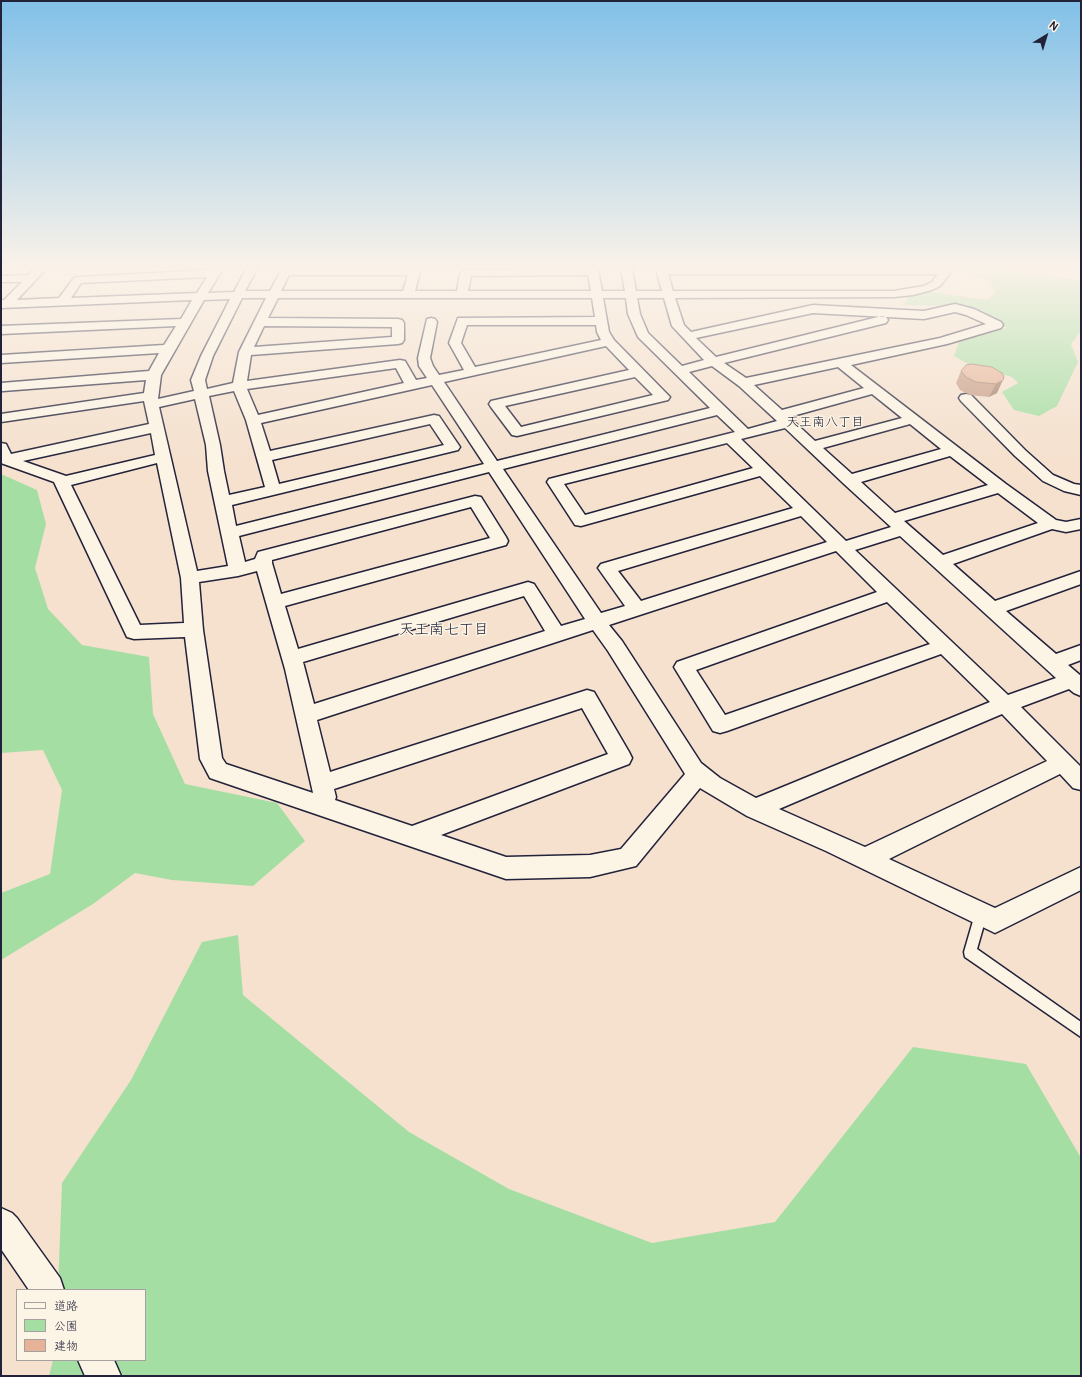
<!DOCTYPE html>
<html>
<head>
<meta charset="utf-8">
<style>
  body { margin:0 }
  #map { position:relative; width:1082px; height:1377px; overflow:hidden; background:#f5e1ce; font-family:Pangolin,"Klee One",sans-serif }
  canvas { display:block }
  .frame { position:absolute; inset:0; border:2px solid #22223b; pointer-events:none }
  .legend { position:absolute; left:16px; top:1289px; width:130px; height:72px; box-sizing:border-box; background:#fcf5e5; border:1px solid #a5a1a1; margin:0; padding:5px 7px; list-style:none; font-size:12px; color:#22223b }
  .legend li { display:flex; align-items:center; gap:8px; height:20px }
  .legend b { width:20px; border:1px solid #a5a1a1 }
  .north { position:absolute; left:1026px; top:16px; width:40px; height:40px; -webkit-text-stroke:3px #fcf5e5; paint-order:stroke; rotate:38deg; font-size:11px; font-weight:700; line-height:16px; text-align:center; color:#22223b }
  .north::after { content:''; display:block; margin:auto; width:14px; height:18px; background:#22223b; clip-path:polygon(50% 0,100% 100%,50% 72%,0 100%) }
</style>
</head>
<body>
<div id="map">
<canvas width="1082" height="1377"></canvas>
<div class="frame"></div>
<ul class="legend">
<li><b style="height:5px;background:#fcf5e5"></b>道路</li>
<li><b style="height:11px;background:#a5dea3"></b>公園</li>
<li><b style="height:11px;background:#e6b398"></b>建物</li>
</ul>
<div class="north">N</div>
</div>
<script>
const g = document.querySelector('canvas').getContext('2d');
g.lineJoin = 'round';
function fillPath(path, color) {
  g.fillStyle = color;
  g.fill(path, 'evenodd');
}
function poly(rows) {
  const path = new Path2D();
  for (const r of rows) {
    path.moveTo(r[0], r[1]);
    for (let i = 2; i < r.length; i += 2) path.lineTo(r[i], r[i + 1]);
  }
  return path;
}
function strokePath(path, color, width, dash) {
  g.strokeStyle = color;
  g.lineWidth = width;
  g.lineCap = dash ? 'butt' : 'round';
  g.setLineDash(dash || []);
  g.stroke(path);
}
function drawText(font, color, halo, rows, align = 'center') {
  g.font = font + ' Pangolin,"Klee One",sans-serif';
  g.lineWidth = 3;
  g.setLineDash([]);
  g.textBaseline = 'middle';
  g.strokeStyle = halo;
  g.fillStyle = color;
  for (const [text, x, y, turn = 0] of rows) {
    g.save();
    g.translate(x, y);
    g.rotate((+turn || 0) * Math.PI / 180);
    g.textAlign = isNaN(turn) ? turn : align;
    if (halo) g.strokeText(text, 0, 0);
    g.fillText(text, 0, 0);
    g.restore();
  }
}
const green = poly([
  [966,269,998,269,1017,273,1081,280,1081,331,1071,344,1078,362,1057,406,1039,416,1014,410,1002,392,1018,383,1012,377,972,366,954,356,959,342,1006,328,996,319,950,306,903,305,908,297,931,292,987,300,995,292,990,281,964,272],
  [1,474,37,490,46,524,35,568,48,609,82,645,149,657,153,714,185,784,277,803,305,841,253,886,172,880,135,873,93,904,1,960,1,893,50,874,62,790,43,750,1,753],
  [238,935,243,995,409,1132,509,1189,652,1243,775,1222,913,1047,1026,1064,1081,1158,1081,1376,49,1376,53,1360,145,1360,145,1290,58,1290,62,1183,131,1080,202,942]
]);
const lane = poly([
  [981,908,985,910,987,914,977,949,1081,1022,1081,1037,965,957,964,952,975,914,977,910,981,908]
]);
const street = poly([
  [34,269,46,269,17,300,59,298,74,278,78,277,211,270,212,269,223,269,208,293,234,292,246,269,257,269,245,291,270,291,282,269,414,269,420,272,415,291,457,291,460,273,466,270,598,269,602,291,625,291,621,269,632,269,636,291,662,291,656,269,950,269,949,275,940,286,932,290,913,295,894,297,675,298,684,325,691,332,813,305,924,311,955,304,974,309,1001,322,1003,325,1001,328,947,344,851,365,1006,484,1056,520,1066,522,1081,519,1081,529,1066,532,1052,529,953,564,995,601,1081,571,1081,584,1006,611,1056,654,1081,645,1081,660,1068,665,1081,676,1081,696,1074,693,1069,689,1021,707,1081,767,1081,790,1073,788,1060,774,889,859,995,908,1081,867,1081,890,995,933,826,851,747,816,700,788,636,866,590,877,506,879,210,778,200,759,185,637,134,639,127,637,54,482,1,463,1,443,6,444,11,454,149,424,144,401,1,422,1,414,144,393,146,380,3,391,1,391,1,383,149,371,159,353,1,363,1,355,164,345,176,326,1,334,1,326,181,319,192,300,1,308,1,300,4,300,22,282,1,282,1,276,28,275,34,269],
  [668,274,938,274,932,282,924,286,894,291,673,291,668,274],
  [289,275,408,275,403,291,281,291,289,275],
  [588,275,591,291,468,291,471,276,588,275],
  [207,277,197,293,71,298,81,283,207,277],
  [242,298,266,298,239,352,233,383,207,389,205,380,213,356,242,298],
  [278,298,592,298,595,317,458,318,449,343,464,370,439,375,433,366,430,358,437,322,435,319,431,318,427,319,418,358,419,366,427,378,416,380,405,361,400,360,247,381,251,355,398,344,402,343,404,340,404,323,402,320,398,319,268,318,278,298],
  [603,298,626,298,628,314,638,337,710,408,497,461,444,382,606,346,629,370,491,401,489,404,491,407,512,435,517,436,668,400,670,397,614,340,609,332,603,298],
  [637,298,664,298,672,326,704,360,682,366,648,333,640,314,637,298],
  [230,299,201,356,191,380,194,391,158,399,161,375,204,300,230,299],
  [955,312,966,315,986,324,940,338,746,378,724,363,886,323,888,320,886,317,882,316,716,357,696,338,813,313,924,319,955,312],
  [467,325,596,325,597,332,601,340,475,367,461,343,467,325],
  [264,326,392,327,392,337,254,347,264,326],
  [712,366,739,386,777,421,748,429,689,372,712,366],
  [838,367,864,388,782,410,754,385,838,367],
  [396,368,404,383,258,415,247,389,396,368],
  [635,377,653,395,521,427,505,406,635,377],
  [432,385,484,464,236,526,232,505,458,450,460,447,439,416,434,415,270,451,261,423,432,385],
  [234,391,246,420,265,487,229,495,224,471,220,445,209,396,234,391],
  [872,394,902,418,815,441,789,417,872,394],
  [195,399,206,445,208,471,228,566,197,571,159,407,195,399],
  [717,415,735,432,549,479,547,482,575,525,581,526,760,476,793,508,601,564,598,568,625,606,601,613,503,469,717,415],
  [430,424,444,445,279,484,272,460,430,424],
  [910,424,941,449,852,474,823,448,910,424],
  [785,428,843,483,891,527,846,541,741,439,785,428],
  [151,433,155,455,66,476,23,461,151,433],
  [727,443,753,468,585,515,564,484,727,443],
  [950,456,988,485,895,513,861,482,950,456],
  [157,463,181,578,184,623,140,625,71,485,157,463],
  [489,472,585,619,561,626,534,584,528,582,298,649,285,606,506,545,508,541,506,537,481,497,475,496,258,552,255,559,245,562,239,536,489,472],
  [998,493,1038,523,943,555,904,521,998,493],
  [471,507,490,538,281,594,272,563,272,560,471,507],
  [801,516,827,542,641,601,618,571,801,516],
  [900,536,933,566,1056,678,1008,695,855,550,900,536],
  [836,551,877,592,677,662,674,667,713,731,720,733,727,731,941,654,990,702,756,798,720,778,701,763,622,641,609,625,836,551],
  [257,571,285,669,313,793,226,764,222,758,203,630,199,582,238,576,257,571],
  [524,596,545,631,314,704,303,662,524,596],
  [887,602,930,644,725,715,696,670,887,602],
  [593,630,608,651,685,774,621,849,590,855,506,857,441,835,629,764,632,758,629,752,594,692,587,690,330,772,317,720,593,630],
  [582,708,608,754,412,826,335,800,336,797,334,789,582,708],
  [1002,714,1047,761,865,847,779,809,1002,714],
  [966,394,971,395,1025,450,1053,475,1074,484,1081,485,1081,495,1064,491,1043,481,1015,456,961,401,959,398,961,395,966,394],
  [1,1208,12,1213,17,1218,60,1278,64,1290,29,1290,1,1249,1,1208],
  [78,1360,114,1360,121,1376,85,1376,78,1360]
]);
const wall = poly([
  [961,371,1002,373,997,393,989,397,970,395,960,390,956,383]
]);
const shadedWall = poly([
  [1003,380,997,393,989,397,996,384]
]);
const building = poly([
  [971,364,992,367,1002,373,1004,377,1003,380,996,384,976,382,966,377,961,371,966,365,971,364]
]);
const farNeighbourhoodnames = [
  ["天王南八丁目",825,423]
];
const neighbourhoodNames = [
  ["天王南七丁目",444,630]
];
fillPath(green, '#a5dea3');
strokePath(lane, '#22223b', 3);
strokePath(street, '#22223b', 3);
fillPath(lane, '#fcf5e5');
fillPath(street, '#fcf5e5');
fillPath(wall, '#c69a83');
fillPath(shadedWall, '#a17d6a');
fillPath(building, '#e6b398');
strokePath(building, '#a17d6a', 1);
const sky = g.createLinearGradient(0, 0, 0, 461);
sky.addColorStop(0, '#81c0e8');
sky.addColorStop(0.58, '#faf2e9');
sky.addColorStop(1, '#faf2e900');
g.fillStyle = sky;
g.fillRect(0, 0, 1082, 461);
drawText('13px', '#22223b', '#fcf5e5', farNeighbourhoodnames);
drawText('15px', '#22223b', '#fcf5e5', neighbourhoodNames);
</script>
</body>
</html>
